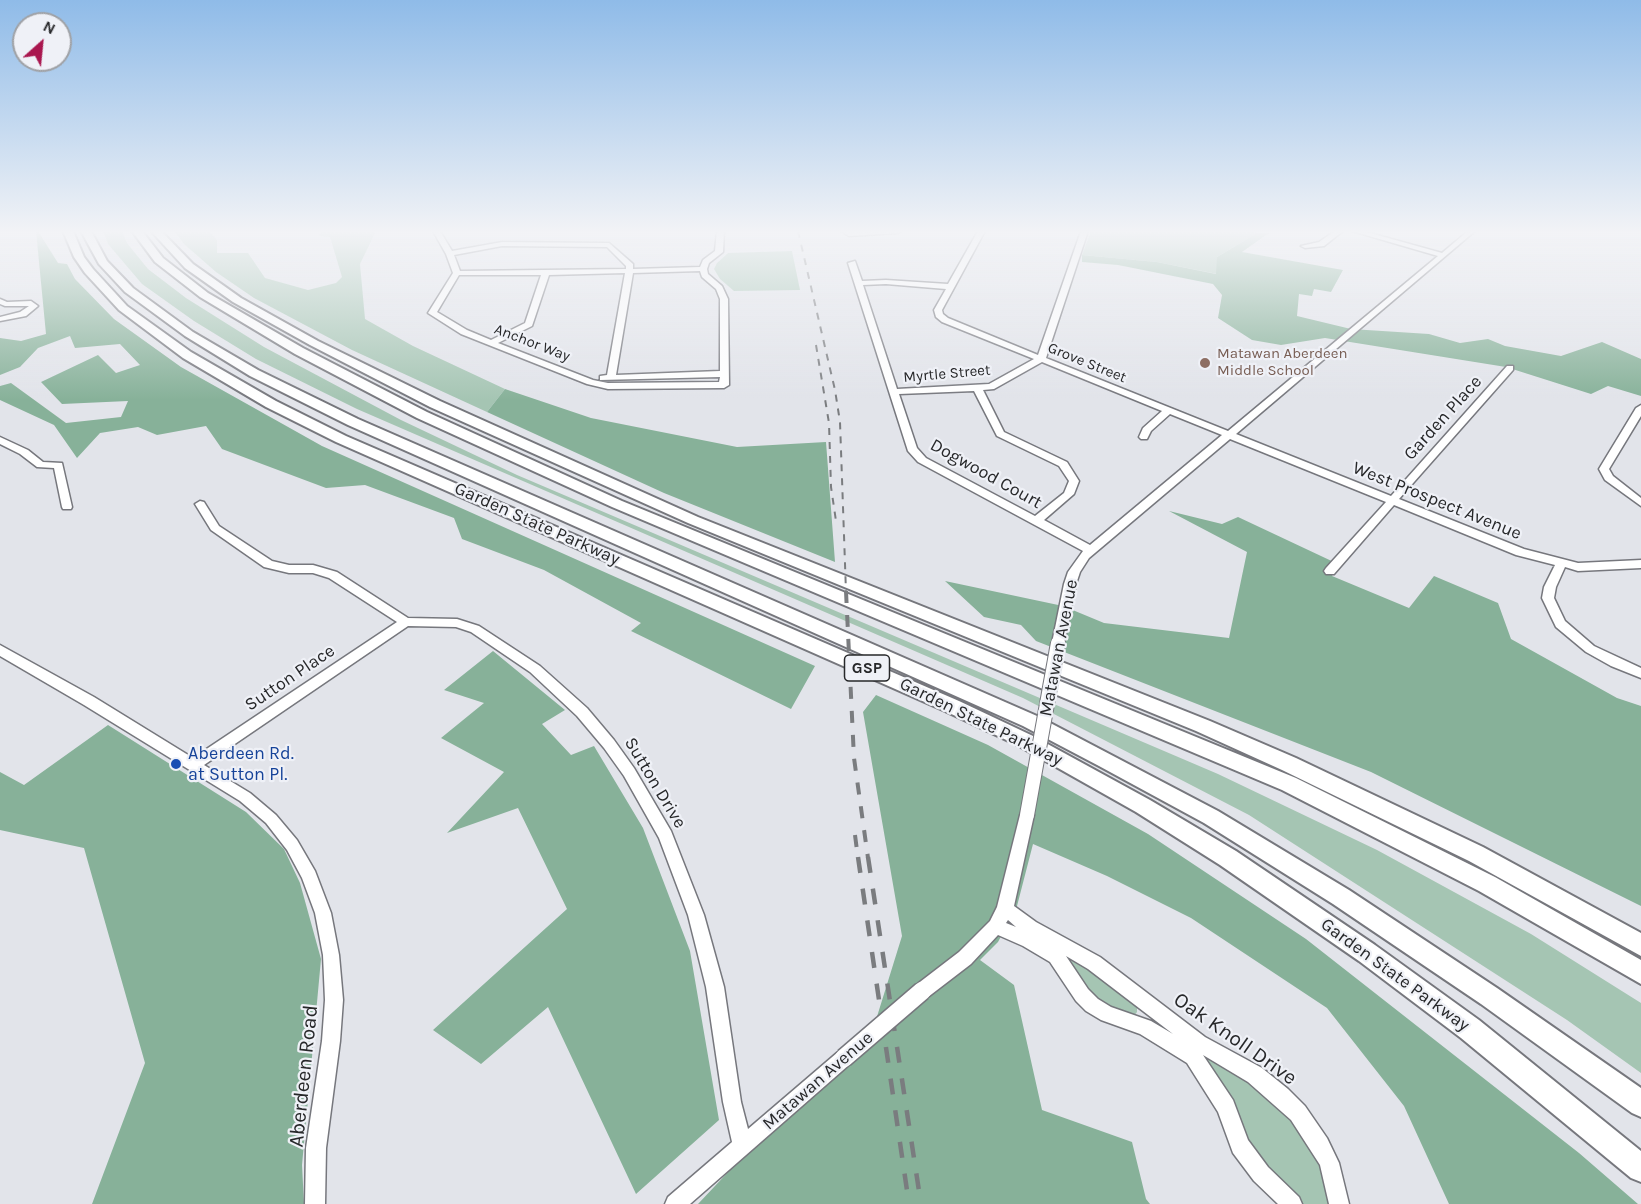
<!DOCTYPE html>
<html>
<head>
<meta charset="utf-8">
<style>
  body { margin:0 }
  #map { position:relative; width:1641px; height:1204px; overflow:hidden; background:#e2e4ea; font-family:Karla,sans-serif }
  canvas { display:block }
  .north { position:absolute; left:12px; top:12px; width:60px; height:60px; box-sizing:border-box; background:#eff1f7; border:2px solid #9fa1a5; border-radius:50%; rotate:27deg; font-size:16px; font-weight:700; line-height:24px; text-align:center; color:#27282a }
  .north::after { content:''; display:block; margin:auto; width:21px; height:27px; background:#a9174f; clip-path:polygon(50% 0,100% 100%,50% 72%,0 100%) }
</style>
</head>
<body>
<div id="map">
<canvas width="1641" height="1204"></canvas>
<div class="north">N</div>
</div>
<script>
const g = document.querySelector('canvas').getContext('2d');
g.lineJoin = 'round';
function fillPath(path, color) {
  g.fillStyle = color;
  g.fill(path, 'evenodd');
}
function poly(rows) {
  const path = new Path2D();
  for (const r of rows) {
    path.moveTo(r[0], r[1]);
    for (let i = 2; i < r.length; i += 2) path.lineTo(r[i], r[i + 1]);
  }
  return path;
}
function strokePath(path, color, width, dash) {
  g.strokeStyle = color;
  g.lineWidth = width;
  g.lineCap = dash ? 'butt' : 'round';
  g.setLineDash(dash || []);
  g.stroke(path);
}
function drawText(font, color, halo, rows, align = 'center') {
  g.font = font + ' Karla,sans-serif';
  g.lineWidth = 4.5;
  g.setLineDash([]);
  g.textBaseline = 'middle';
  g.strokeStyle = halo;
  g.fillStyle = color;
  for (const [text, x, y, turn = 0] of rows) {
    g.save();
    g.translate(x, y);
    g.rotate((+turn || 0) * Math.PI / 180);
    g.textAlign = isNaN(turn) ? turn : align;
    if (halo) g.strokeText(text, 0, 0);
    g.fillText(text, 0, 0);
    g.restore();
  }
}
const green = poly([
  [103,231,122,231,127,243,148,269,186,298,264,347,401,420,517,475,1218,774,1377,850,1531,934,1641,1003,1641,1073,1567,1020,1249,815,1023,698,357,409,256,359,194,321,142,284,108,244],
  [174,231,209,231,217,240,217,253,248,253,265,278,308,290,336,283,342,277,330,237,319,236,322,231,376,231,360,264,365,319,413,346,505,389,487,412,352,350,254,298,216,272,184,244],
  [1091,231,1253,231,1257,233,1217,257,1217,274,1157,262,1082,255],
  [792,251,800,290,734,291,720,279,714,269,717,263,728,253],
  [1072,956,1137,1005,1137,1012,1134,1016,1095,1002,1068,961],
  [1157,1021,1268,1092,1313,1147,1326,1178,1331,1204,1302,1204,1265,1171,1236,1118,1155,1024]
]);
const forest = poly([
  [36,231,38,231,58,263,67,264,75,279,114,319,181,367,322,446,815,666,791,709,631,631,641,623,544,570,462,539,454,518,365,485,326,488,222,449,206,426,157,435,138,427,100,433,77,458,54,425,0,400,0,386,11,383,66,423,121,417,128,401,62,404,41,382,98,355,116,373,140,365,120,344,75,348,70,336,38,348,20,367,0,375,0,338,21,341,46,334],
  [1257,233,1269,233,1242,252,1343,270,1331,292,1314,289,1312,296,1299,294,1297,316,1351,329,1429,334,1460,343,1488,339,1505,346,1561,356,1602,342,1641,359,1641,396,1608,386,1591,394,1506,367,1325,338,1281,345,1252,340,1218,318,1222,295,1213,284,1118,265,1082,262,1082,255,1157,262,1216,274,1217,257],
  [505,389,591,418,737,447,826,442,835,562,664,493,487,412],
  [1169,511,1222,524,1238,517,1338,564,1332,576,1409,608,1434,576,1498,603,1511,639,1617,698,1641,706,1641,906,1371,772,1036,641,1021,625,984,617,945,581,1063,606,1104,623,1229,638,1247,552],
  [493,651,565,710,542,724,571,755,594,746,643,828,690,951,719,1120,636,1194,548,1007,481,1064,433,1030,567,909,518,808,447,833,504,772,441,738,484,703,444,690],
  [876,695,988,745,1148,834,1306,939,1579,1153,1638,1204,1449,1204,1404,1106,1327,1008,1191,918,1107,876,1033,844,1017,906,998,942,980,960,1014,985,1042,1110,1132,1142,1146,1199,1150,1204,698,1204,847,1046,875,1023,902,936,863,712],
  [108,725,246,812,284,849,300,883,321,959,302,1165,304,1204,92,1204,145,1063,84,848,0,830,0,772,24,785]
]);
const minor = poly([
  [433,231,440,231,452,251,502,242,609,243,633,264,633,269,700,267,703,260,715,251,717,231,724,231,723,252,709,263,707,269,708,274,722,286,728,299,729,385,724,388,608,389,587,384,461,334,428,313,453,273,446,254,433,231],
  [502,246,607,247,626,266,626,269,460,271,454,255,502,246],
  [700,271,702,277,716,289,720,299,720,371,616,375,633,273,700,271],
  [625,273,607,375,600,376,600,380,720,377,719,382,608,383,593,380,498,343,532,326,549,275,625,273],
  [459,275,541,275,525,323,491,340,467,330,437,312,459,275],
  [841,231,850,232,901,231,898,233,849,236,841,231],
  [978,231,985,231,942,310,943,314,948,318,1038,355,1081,231,1088,231,1046,358,1228,431,1438,256,1352,231,1363,231,1442,253,1468,231,1475,231,1236,434,1391,496,1507,366,1513,366,1513,370,1399,499,1524,549,1578,563,1641,560,1641,568,1578,571,1565,567,1556,587,1554,598,1565,621,1594,646,1641,668,1641,678,1611,666,1586,652,1556,627,1542,598,1544,587,1555,565,1516,555,1394,505,1334,574,1326,574,1324,571,1326,568,1386,502,1230,439,1089,558,1080,572,1076,584,1064,643,1062,646,1054,646,1052,643,1064,584,1068,572,1083,551,918,462,908,451,848,263,855,261,862,281,886,280,948,284,978,231],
  [886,284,946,289,934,310,936,317,942,322,1034,359,989,384,897,389,863,285,886,284],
  [1042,362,1162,411,1143,428,1139,437,1141,439,1147,439,1151,431,1170,414,1222,435,1090,545,1044,520,1074,494,1079,481,1067,462,1004,432,983,390,994,389,1042,362],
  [974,391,997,436,1059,466,1069,481,1064,493,1035,516,926,458,917,448,899,394,974,391],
  [1335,231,1343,231,1324,246,1305,248,1301,246,1319,242,1335,231],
  [0,299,7,302,31,301,38,306,26,316,0,321,0,317,20,312,29,306,5,306,0,304,0,299],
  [1641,405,1641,416,1609,469,1613,476,1641,498,1641,506,1605,480,1599,469,1636,408,1641,405],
  [0,437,28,450,43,462,62,463,72,507,71,509,63,509,62,507,54,468,37,467,20,454,0,444,0,437],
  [200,501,204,502,219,526,272,561,289,565,313,565,337,572,408,618,457,619,479,626,540,666,587,708,614,740,634,768,671,831,704,915,724,987,741,1102,748,1129,838,1052,844,1049,850,1052,853,1058,850,1064,690,1204,665,1204,668,1197,732,1142,723,1102,706,987,688,915,659,838,624,776,604,748,577,716,530,672,471,632,456,627,408,626,204,765,250,793,276,815,297,840,315,871,331,913,339,955,343,1000,340,1041,326,1148,325,1204,305,1204,306,1148,322,1041,325,1000,323,955,315,913,302,878,287,850,266,823,240,801,84,705,0,656,0,645,94,697,193,758,397,622,329,578,313,573,289,573,264,567,211,530,195,504,200,501],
  [1027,809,1032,811,1034,815,1014,906,1036,922,1100,957,1205,1037,1262,1068,1288,1089,1305,1106,1327,1138,1339,1163,1349,1204,1329,1204,1320,1165,1291,1120,1248,1082,1203,1055,1233,1100,1248,1140,1268,1167,1299,1197,1302,1204,1278,1204,1254,1181,1233,1153,1218,1112,1187,1063,1140,1034,1101,1020,1086,1011,1076,1001,1050,962,1023,946,998,935,971,964,928,997,922,999,916,997,913,991,916,985,959,952,990,921,997,907,1020,815,1022,811,1027,809],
  [1008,920,1016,927,1006,923,1008,920],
  [1066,956,1088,969,1173,1034,1151,1021,1111,1007,1098,999,1088,989,1066,956]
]);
const highway = poly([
  [63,231,73,231,84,257,93,269,127,306,191,352,276,401,346,436,959,701,1033,736,1150,800,1236,851,1375,945,1479,1020,1641,1151,1641,1182,1631,1178,1461,1038,1359,961,1220,865,1136,812,1019,746,945,711,336,442,266,407,183,358,119,310,85,273,74,257,63,231],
  [81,231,91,231,107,261,133,288,193,332,258,370,358,419,1037,716,1218,811,1349,890,1497,988,1641,1088,1641,1117,1632,1113,1481,1004,1333,904,1204,823,1099,766,1023,726,348,425,250,376,185,336,125,292,99,264,81,231],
  [132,231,142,231,163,258,208,293,303,348,427,412,622,501,1296,778,1495,877,1641,960,1641,984,1479,891,1282,790,612,507,417,418,295,354,200,297,155,262,132,231],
  [151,231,161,231,193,264,241,298,318,341,440,401,698,517,1210,721,1296,758,1483,847,1641,933,1641,956,1469,861,1282,770,1196,731,688,523,430,407,310,345,233,302,185,268,151,231]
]);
const railFar2 = poly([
  [798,231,835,390,840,422,846,592],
  [816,345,829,423,831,487,836,521]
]);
const railFar1 = poly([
  [846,591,854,758,868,858],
  [855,835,858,858]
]);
const rail = poly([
  [858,857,909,1204],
  [868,857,921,1204]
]);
const minorBridgeFar1 = poly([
  [1027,815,1058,643]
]);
const minorBridge = poly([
  [844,1058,922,991]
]);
const markers = [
  [1205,363,6,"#8d6e63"],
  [176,764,6,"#1a4fb4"]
];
const farStreetnames = [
  ["Anchor Way",532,343,21],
  ["Grove Street",1087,363,22],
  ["Myrtle Street",947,374,-5]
];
const farEducationnames = [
  ["Matawan Aberdeen",1217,354],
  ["Middle School",1217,371]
];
const shields = [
  [867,668,45]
];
const shieldNames = [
  ["GSP",867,668]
];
const streetNames = [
  ["Garden Place",1443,418,-48],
  ["Dogwood Court",986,474,29],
  ["West Prospect Avenue",1437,501,22],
  ["Garden State Parkway",537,524,24],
  ["Matawan Avenue",1059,648,-79],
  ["Sutton Place",290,678,-34],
  ["Garden State Parkway",981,722,26],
  ["Sutton Drive",655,783,59],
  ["Garden State Parkway",1395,975,36],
  ["Matawan Avenue",818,1081,-41]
];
const transitNames = [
  ["Aberdeen Rd.",188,754],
  ["at Sutton Pl.",188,775]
];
const nearStreetnames = [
  ["Oak Knoll Drive",1235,1039,35],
  ["Aberdeen Road",304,1076,-84]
];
fillPath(green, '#a5c5b3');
fillPath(forest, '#87b199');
strokePath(minor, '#76777d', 3);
strokePath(highway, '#76777d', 4);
fillPath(minor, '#fff');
fillPath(highway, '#fff');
strokePath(railFar2, '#7a7c7f', 2, [7, 7]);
strokePath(railFar1, '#7a7c7f', 4, [12, 12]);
strokePath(rail, '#7a7c7f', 4.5, [16, 16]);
strokePath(minorBridgeFar1, '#76777d', 16, []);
strokePath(minorBridge, '#76777d', 21, []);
strokePath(minorBridgeFar1, '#fff', 14);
strokePath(minorBridge, '#fff', 18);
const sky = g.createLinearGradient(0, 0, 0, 400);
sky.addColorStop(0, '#8fbbe8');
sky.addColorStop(0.58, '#f2f3f6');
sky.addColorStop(1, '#f2f3f600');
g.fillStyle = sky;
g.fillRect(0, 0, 1641, 400);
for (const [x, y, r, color] of markers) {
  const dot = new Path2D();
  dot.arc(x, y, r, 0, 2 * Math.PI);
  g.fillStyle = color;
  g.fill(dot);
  strokePath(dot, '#eff1f7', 2);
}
drawText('15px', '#27282a', '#eff1f7', farStreetnames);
drawText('15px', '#785e54', '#eff1f7', farEducationnames, 'left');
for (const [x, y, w] of shields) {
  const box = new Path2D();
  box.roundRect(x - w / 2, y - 13, w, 26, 4.5);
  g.fillStyle = '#eff1f7';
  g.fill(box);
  strokePath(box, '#27282a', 1.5);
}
drawText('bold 16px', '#27282a', null, shieldNames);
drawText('18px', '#27282a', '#eff1f7', streetNames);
drawText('18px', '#164399', '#eff1f7', transitNames, 'left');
drawText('21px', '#27282a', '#eff1f7', nearStreetnames);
</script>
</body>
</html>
